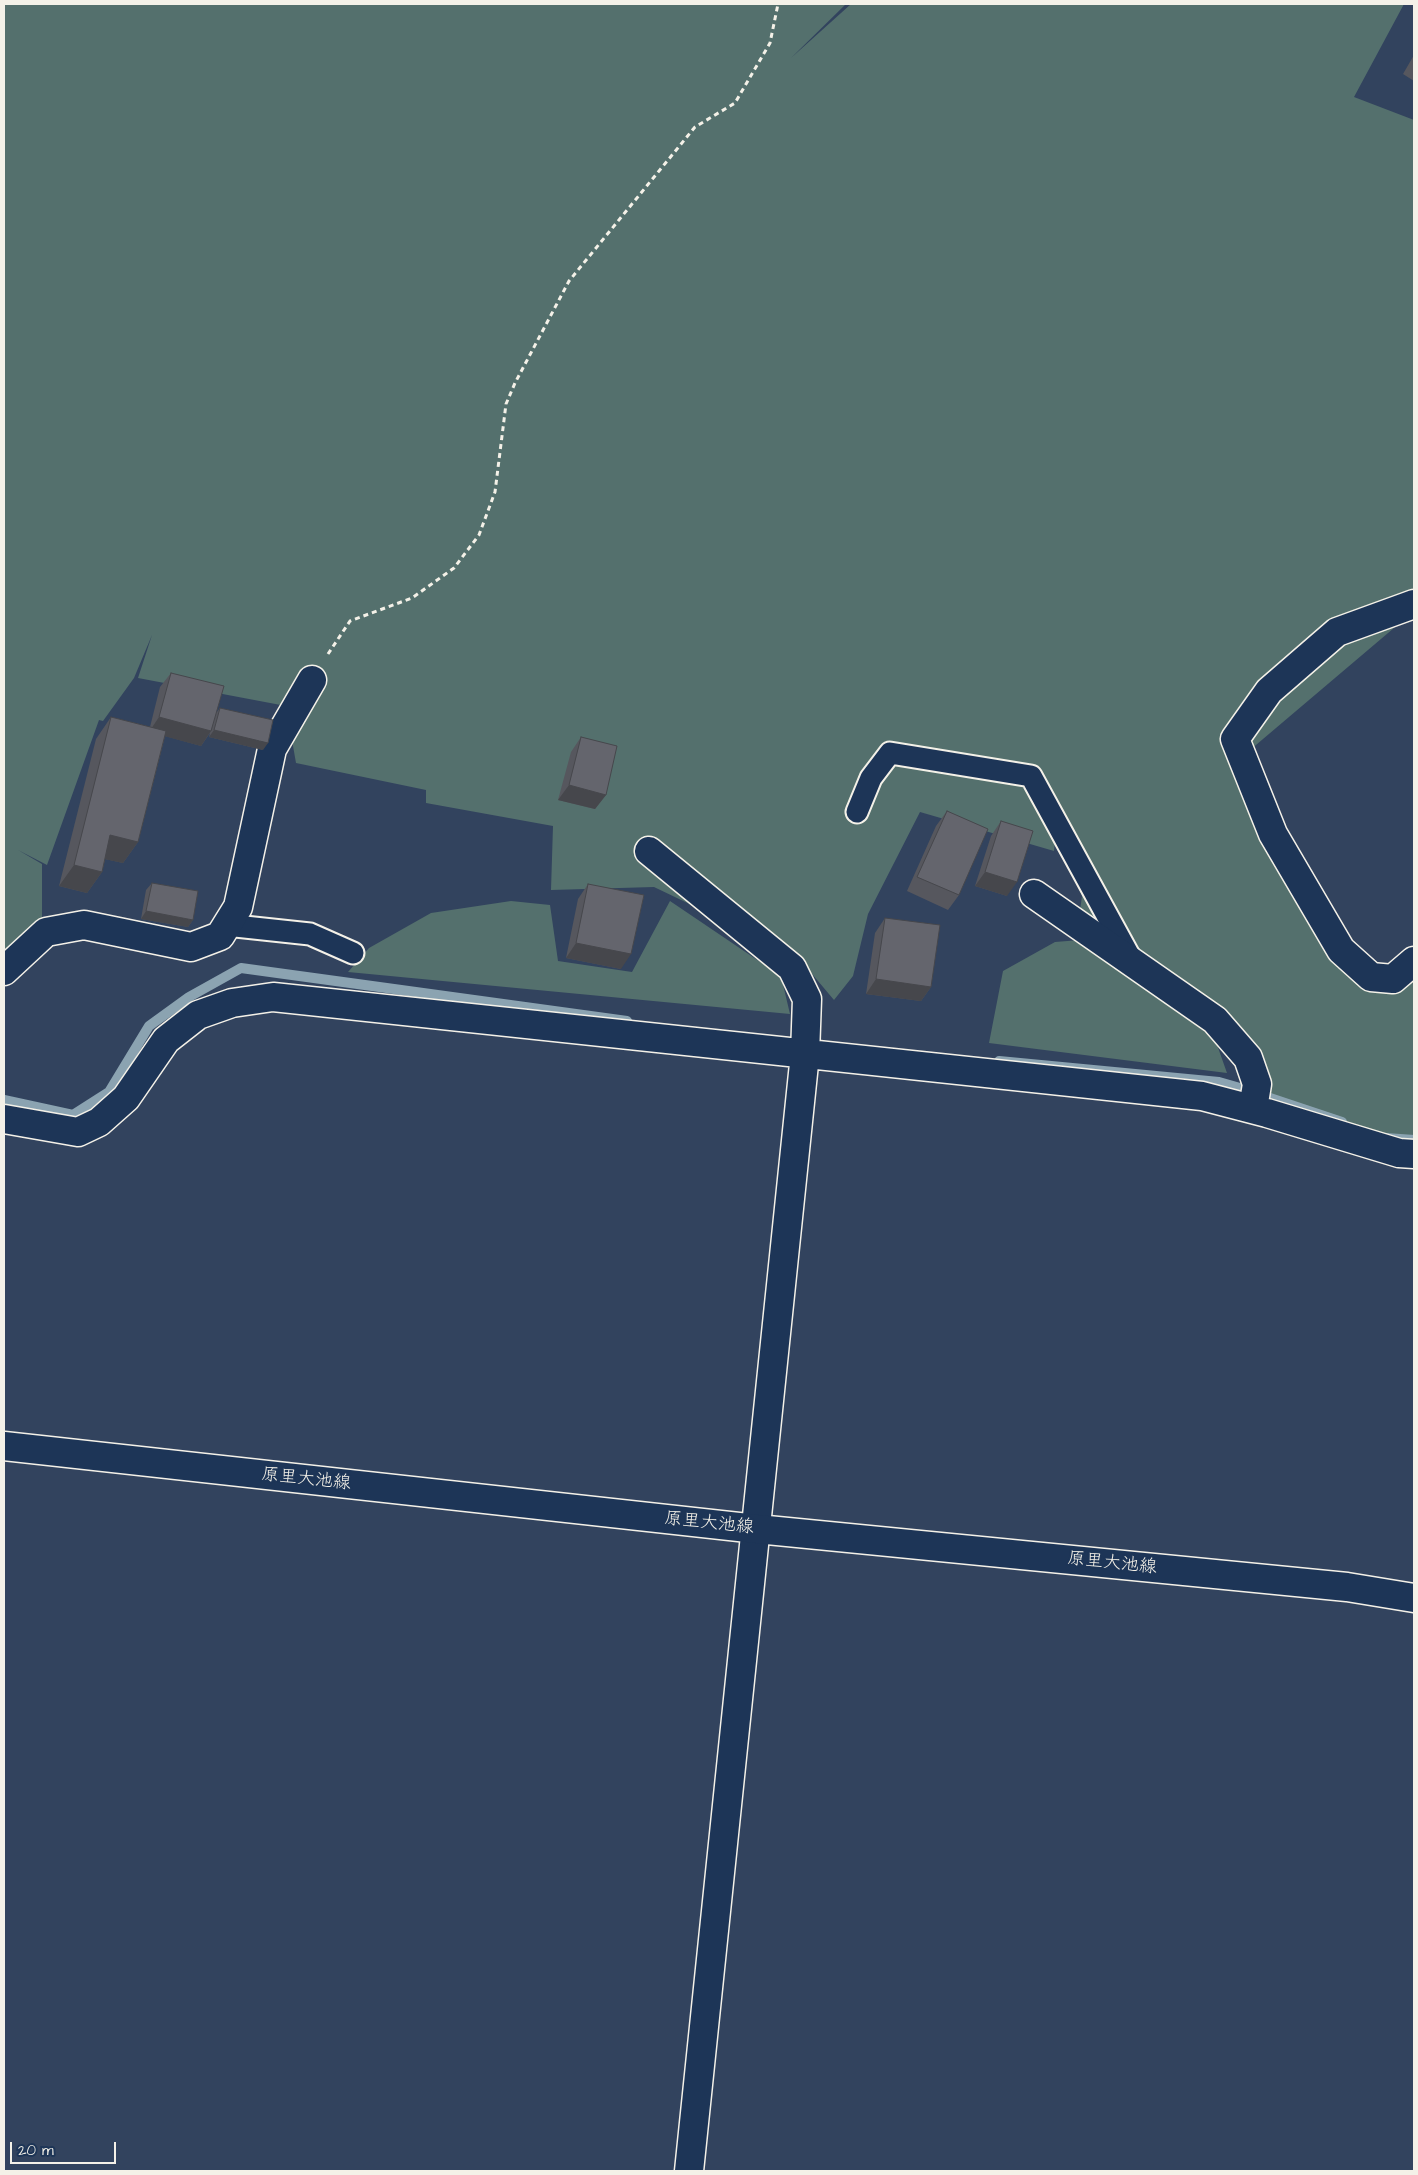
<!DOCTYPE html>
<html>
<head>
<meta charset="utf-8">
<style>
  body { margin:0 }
  #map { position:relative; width:1418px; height:2175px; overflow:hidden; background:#32435e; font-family:"Architects Daughter",sans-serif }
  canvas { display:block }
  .frame { position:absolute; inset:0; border:5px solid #f4f1e8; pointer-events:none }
  .scale { position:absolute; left:10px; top:2142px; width:106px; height:22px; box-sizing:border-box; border:2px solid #f4f1e8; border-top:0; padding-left:6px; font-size:15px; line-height:18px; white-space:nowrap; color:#f4f1e8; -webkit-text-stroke:4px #1d3557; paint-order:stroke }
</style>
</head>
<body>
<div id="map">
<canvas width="1418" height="2175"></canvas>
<div class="frame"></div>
<div class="scale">20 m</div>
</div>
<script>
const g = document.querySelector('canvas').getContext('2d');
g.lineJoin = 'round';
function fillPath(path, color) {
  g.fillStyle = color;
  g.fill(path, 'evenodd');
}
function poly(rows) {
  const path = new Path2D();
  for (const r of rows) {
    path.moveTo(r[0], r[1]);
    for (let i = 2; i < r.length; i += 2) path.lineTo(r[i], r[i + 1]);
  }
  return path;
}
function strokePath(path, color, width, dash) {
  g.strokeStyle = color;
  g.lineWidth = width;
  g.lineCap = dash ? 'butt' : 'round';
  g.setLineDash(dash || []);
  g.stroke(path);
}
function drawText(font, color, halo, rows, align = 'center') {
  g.font = font + ' "Architects Daughter","Klee One",sans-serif';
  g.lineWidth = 4;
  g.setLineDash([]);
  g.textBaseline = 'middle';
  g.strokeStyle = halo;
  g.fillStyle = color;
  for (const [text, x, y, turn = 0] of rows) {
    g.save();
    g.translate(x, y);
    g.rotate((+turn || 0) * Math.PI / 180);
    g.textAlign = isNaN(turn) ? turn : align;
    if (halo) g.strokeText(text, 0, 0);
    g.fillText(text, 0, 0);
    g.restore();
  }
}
const green = poly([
  [4,4,846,4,791,58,851,4,1404,4,1354,97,1414,120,1414,611,1230,767,1371,976,1414,955,1414,1154,1262,1103,1248,1058,1078,925,1082,896,1059,845,1059,801,1054,851,920,812,868,914,853,976,834,1000,796,955,654,887,551,890,553,826,426,803,426,790,296,763,286,706,138,678,152,635,134,678,103,721,99,720,47,865,18,850,42,864,42,935,4,961],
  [511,901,550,905,558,961,632,972,670,901,781,976,790,1014,348,972,369,948,431,913],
  [1080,940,1215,1039,1227,1073,989,1043,1003,971,1055,942]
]);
const stream = poly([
  [999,1061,1219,1082,1240,1088],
  [1267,1097,1342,1122],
  [4,1100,73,1115,109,1092,149,1026,189,997,241,968,627,1021],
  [1386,1138,1414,1140]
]);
const path = poly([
  [328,654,350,621,412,598,454,568,479,535,495,492,506,404,515,383,569,281,695,127,735,103,770,43,778,4]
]);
const service = poly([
  [857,812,871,778,890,753,1031,776,1132,961],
  [226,925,310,934,353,953]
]);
const minor = poly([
  [1414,604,1337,632,1269,691,1235,739,1273,834,1341,950,1371,977,1393,979,1414,961],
  [649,851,792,968,807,999,805,1054,689,2171],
  [1034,894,1215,1020,1248,1058,1257,1084,1253,1109],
  [4,971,46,932,84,925,191,947,220,936,238,907,272,749,312,680],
  [4,1119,78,1132,99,1122,126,1098,166,1040,198,1015,232,1003,273,997,1202,1096,1267,1113,1399,1153,1414,1154]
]);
const secondary = poly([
  [4,1446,757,1529,1347,1587,1414,1598]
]);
const wall = poly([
  [1414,55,1414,81,1403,74],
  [171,673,216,713,220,708,263,750,209,737,210,733,201,746,165,736,138,842,123,863,105,859,102,872,87,893,59,886,96,739,111,717,150,727,160,687],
  [581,737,606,795,595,809,558,800,571,752],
  [947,811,959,895,948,910,907,891,936,826],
  [1001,821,1007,896,975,886,991,836],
  [152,883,193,920,188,927,141,919,146,890],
  [588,884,621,969,566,958,578,899],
  [885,918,931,987,921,1001,866,994,875,933]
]);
const shadedWall = poly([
  [159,717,211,731,201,746,149,732],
  [214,730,268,743,263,750,209,737],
  [569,785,606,795,595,809,558,800],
  [110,835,138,842,123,863,95,857],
  [74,865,102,872,87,893,59,886],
  [985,872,1017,882,1007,896,975,886],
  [146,911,193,920,188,927,141,919],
  [576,943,631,954,621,969,566,958],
  [876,979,931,987,921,1001,866,994]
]);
const building = poly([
  [171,673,224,686,211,731,159,717,171,673],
  [220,708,273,720,268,743,214,730,220,708],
  [111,717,166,731,138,842,110,835,102,872,74,865,111,717],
  [581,737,617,746,606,795,569,785,581,737],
  [947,811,988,829,959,895,917,877,947,811],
  [1001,821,1033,831,1017,882,985,872,1001,821],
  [152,883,198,891,193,920,146,911,152,883],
  [588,884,644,895,631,954,576,943,588,884],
  [885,918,940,925,931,987,876,979,885,918]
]);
const streetNames = [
  ["原里大池線",306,1480,6],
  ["原里大池線",709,1524,6],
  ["原里大池線",1112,1564,6]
];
fillPath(green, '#54706d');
strokePath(stream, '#8ba3b1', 10);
strokePath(service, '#f4f1e8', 25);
strokePath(minor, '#f4f1e8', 31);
strokePath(secondary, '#f4f1e8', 31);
strokePath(path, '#f4f1e8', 3, [5, 4]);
strokePath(service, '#1d3557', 21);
strokePath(minor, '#1d3557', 28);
strokePath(secondary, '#1d3557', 28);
fillPath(wall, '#56575e');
fillPath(shadedWall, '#46474c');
fillPath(building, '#64656d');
strokePath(building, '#46474c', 1);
drawText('18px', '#f4f1e8', '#1d3557', streetNames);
</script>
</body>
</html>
